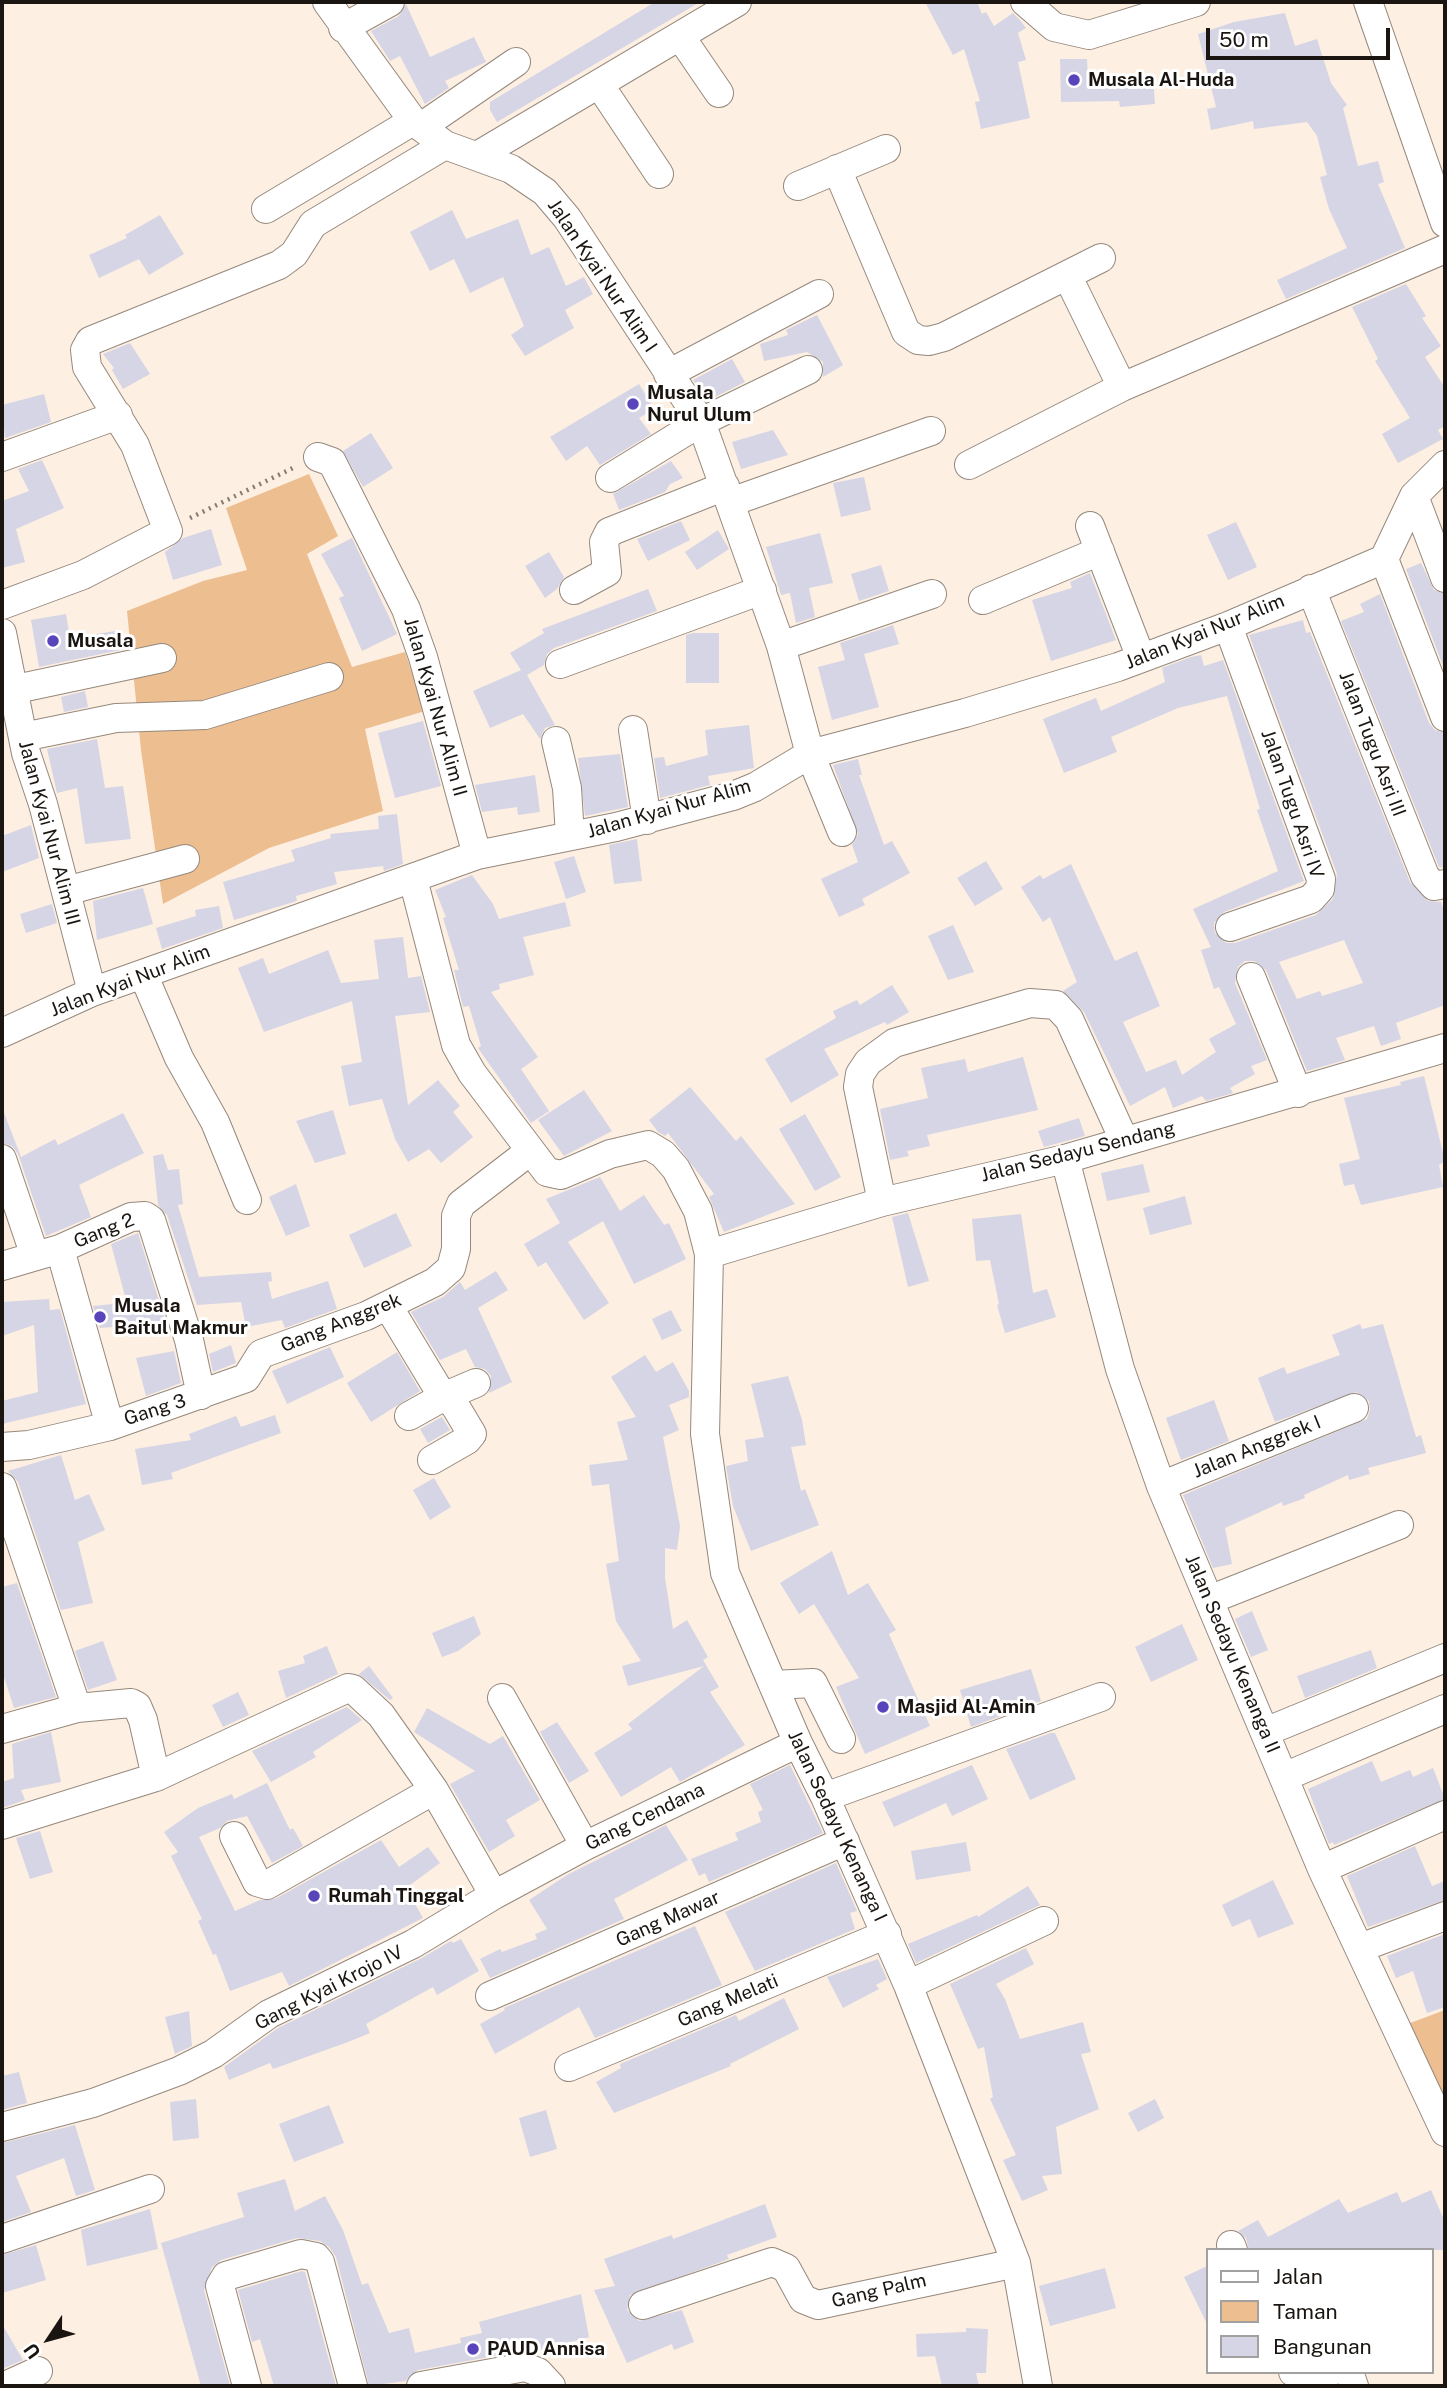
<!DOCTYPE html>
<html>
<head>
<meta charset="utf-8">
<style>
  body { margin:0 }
  #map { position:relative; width:1447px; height:2388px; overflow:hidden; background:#fdefe2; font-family:"Public Sans",sans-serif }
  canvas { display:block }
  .frame { position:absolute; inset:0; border:4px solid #1a1511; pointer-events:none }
  .legend { position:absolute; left:1206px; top:2248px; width:228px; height:126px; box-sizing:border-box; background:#fff; border:2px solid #a3a1a0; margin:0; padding:9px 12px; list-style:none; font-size:21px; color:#1a1511 }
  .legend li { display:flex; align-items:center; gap:14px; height:35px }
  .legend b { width:35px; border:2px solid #a3a1a0 }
  .north { position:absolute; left:14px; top:2304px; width:70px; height:70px; -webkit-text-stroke:5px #fff; paint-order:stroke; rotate:234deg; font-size:19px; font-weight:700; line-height:28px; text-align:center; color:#1a1511 }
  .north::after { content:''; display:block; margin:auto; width:24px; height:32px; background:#1a1511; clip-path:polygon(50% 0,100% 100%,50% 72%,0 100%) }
  .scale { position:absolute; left:1206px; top:28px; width:184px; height:32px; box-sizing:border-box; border:4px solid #1a1511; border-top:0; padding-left:9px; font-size:21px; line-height:24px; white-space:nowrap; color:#1a1511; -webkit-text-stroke:5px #fff; paint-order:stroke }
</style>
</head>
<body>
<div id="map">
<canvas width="1447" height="2388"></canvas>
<div class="frame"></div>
<ul class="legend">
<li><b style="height:9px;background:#fff"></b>Jalan</li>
<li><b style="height:19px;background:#edbe90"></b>Taman</li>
<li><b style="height:19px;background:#d5d5e6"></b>Bangunan</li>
</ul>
<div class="north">U</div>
<div class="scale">50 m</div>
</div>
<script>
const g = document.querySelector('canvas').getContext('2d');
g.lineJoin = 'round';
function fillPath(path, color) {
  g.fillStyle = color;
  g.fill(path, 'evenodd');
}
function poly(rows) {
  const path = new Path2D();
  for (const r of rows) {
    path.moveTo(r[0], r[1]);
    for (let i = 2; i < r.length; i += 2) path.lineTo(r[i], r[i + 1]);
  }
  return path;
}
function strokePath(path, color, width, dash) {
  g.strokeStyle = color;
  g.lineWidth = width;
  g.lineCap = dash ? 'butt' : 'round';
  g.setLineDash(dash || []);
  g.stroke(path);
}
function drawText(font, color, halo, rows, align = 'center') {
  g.font = font + ' "Public Sans",sans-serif';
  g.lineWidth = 6;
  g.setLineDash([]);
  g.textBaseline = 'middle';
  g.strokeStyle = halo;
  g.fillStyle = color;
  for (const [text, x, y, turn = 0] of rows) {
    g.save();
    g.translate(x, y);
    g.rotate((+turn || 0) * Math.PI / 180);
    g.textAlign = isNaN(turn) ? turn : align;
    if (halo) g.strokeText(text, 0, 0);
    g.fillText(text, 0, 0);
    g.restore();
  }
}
const green = poly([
  [309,474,338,536,307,554,352,667,405,652,425,711,365,729,383,811,269,848,163,904,141,750,127,611,203,581,247,570,226,508],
  [1445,2010,1445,2113,1405,2025]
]);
const building = poly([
  [655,2,700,2,497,122,490,110,490,102],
  [925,2,977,2,982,14,986,12,994,26,1013,13,1020,20,1026,28,1018,33,1026,60,1018,62,1030,118,981,129,975,102,980,101,964,49,953,55],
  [406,4,430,57,474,37,486,62,445,81,449,88,425,104,400,56,390,61,371,31,399,16],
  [1285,13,1295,46,1317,39,1331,83,1347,105,1343,108,1358,166,1378,161,1384,182,1378,184,1405,248,1286,299,1277,280,1347,248,1329,209,1320,177,1327,175,1317,136,1307,122,1254,129,1253,121,1211,130,1207,109,1216,107,1198,34,1234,22],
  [1060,59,1087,59,1088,80,1153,75,1155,104,1120,107,1119,101,1061,102],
  [452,210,466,239,518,219,531,255,549,247,566,286,584,277,593,294,565,310,574,328,525,356,511,335,524,326,503,277,470,293,454,259,430,271,410,232],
  [160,215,184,254,149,275,139,259,99,278,89,255,127,238,125,235],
  [1406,284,1426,316,1422,318,1441,346,1425,357,1445,388,1445,426,1438,430,1443,439,1398,463,1382,434,1410,418,1375,361,1378,359,1352,307],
  [817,315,843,365,823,377,823,362,807,352,764,361,760,344,788,335,786,330],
  [130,343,150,374,123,389,112,370,114,368,103,354],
  [732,359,745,382,707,401,693,380],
  [639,384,654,409,639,418,651,434,600,465,587,446,566,461,550,437],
  [44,394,51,422,5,438,2,405],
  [773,430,788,455,741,469,732,442],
  [371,433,393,468,363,487,343,451],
  [42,460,64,508,16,529,25,562,2,568,2,501,29,491,18,469],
  [671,461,683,478,670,484,665,492,619,510,613,494],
  [864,477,871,510,841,517,833,483],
  [681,521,690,540,648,561,637,539],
  [1236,522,1257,567,1228,580,1207,535],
  [211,529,222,565,173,580,165,552,183,538],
  [718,530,729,549,697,570,685,552],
  [820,533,833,583,809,588,815,617,796,623,790,593,781,595,766,547],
  [352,538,397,634,362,651,339,598,344,596,321,554],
  [549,552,564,577,557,589,545,598,525,566],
  [1421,563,1434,590,1445,594,1445,671,1406,569],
  [881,565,889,591,859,601,851,574],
  [1090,573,1116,640,1051,661,1032,600,1072,588,1070,582],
  [648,589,657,611,554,648,547,654,544,665,527,675,555,725,545,728,540,739,523,714,490,728,473,691,521,670,510,653,544,633,542,629],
  [1380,594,1429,723,1435,730,1445,733,1445,868,1439,867,1341,621,1364,612,1360,604],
  [66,614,70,638,122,630,125,649,39,667,31,620],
  [1303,620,1306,633,1310,632,1410,882,1428,901,1441,902,1445,913,1445,1005,1396,1023,1401,1039,1381,1046,1374,1026,1336,1038,1345,1060,1307,1071,1266,970,1254,961,1245,961,1238,967,1235,983,1267,1060,1251,1066,1255,1074,1230,1088,1233,1093,1206,1101,1202,1096,1173,1108,1165,1087,1130,1106,1084,1012,1063,991,1077,982,1050,917,1043,922,1021,887,1040,875,1043,879,1071,864,1115,961,1137,951,1160,1006,1123,1022,1146,1072,1176,1060,1182,1075,1216,1052,1209,1039,1236,1024,1219,987,1214,989,1201,950,1211,947,1193,909,1278,871,1257,810,1260,809,1227,696,1178,708,1111,737,1117,752,1064,773,1043,719,1096,698,1101,711,1165,682,1162,668,1191,657,1201,655,1204,666,1223,660,1304,881,1224,912,1214,923,1215,933,1226,943,1235,943,1316,915,1333,899,1337,874,1249,635],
  [1344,940,1363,983,1322,996,1320,991,1297,999,1279,962],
  [893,625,899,644,864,654,879,707,832,720,818,667,845,660,840,643],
  [693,633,719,633,719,683,686,683,686,635],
  [85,691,88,707,64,712,61,697],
  [423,721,441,786,395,798,378,733],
  [749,725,754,768,708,776,710,785,660,798,654,758,664,757,666,766,708,755,705,730],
  [97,739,105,788,123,786,131,839,85,844,77,788,57,793,47,749],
  [620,754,628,807,585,816,578,758],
  [858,759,862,775,859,775,884,845,892,841,910,873,862,899,865,905,839,917,821,879,858,862,852,845,858,834,833,765],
  [535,775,540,812,518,815,517,807,482,812,475,785],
  [397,814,403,864,384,871,383,866,334,872,337,884,296,896,297,901,234,920,223,882,295,861,291,850,331,838,330,834,379,829,378,816],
  [31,825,39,858,2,872,2,836],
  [637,839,642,881,614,884,609,845],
  [574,856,586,892,566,899,554,862],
  [986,861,1003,889,975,906,957,878],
  [472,875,493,904,499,919,565,902,571,926,523,937,534,975,499,984,500,989,491,992,538,1057,521,1069,549,1111,531,1123,478,1048,481,1046,469,1006,463,1007,454,970,459,970,443,918,446,917,435,890],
  [143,888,153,924,97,940,93,901],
  [52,904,57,923,26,933,20,914],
  [219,906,223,928,162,949,156,928,196,916,195,910],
  [953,925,974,972,948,980,928,936],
  [403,937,408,978,421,976,430,1012,395,1016,408,1105,438,1080,460,1106,453,1112,473,1137,441,1163,429,1149,408,1162,395,1139,382,1099,349,1106,341,1066,362,1062,352,1001,264,1032,238,968,263,958,269,974,328,950,341,983,379,979,374,940],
  [892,985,909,1012,887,1025,885,1022,824,1049,839,1075,791,1103,765,1059,836,1018,833,1011,857,1000,860,1005],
  [1023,1057,1038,1110,927,1135,930,1146,907,1151,909,1156,890,1160,880,1109,928,1098,921,1068,965,1059,968,1072],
  [1424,1076,1445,1161,1439,1165,1443,1187,1361,1205,1354,1184,1344,1186,1339,1164,1360,1159,1344,1098,1401,1085,1400,1082],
  [690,1087,736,1141,741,1136,795,1204,724,1232,709,1197,714,1194,668,1133,665,1136,658,1132,649,1120],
  [584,1090,612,1131,564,1156,538,1120],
  [3,1110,21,1157,55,1139,58,1145,123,1113,144,1153,79,1185,91,1217,46,1236,18,1154,12,1146,2,1143],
  [333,1110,346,1154,315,1163,296,1121],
  [805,1114,841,1177,815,1191,779,1129],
  [1079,1118,1085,1136,1044,1147,1038,1131],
  [163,1154,168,1170,179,1169,183,1204,178,1205,199,1277,271,1272,272,1281,268,1282,272,1299,328,1281,337,1309,285,1328,282,1320,246,1327,241,1302,197,1305,167,1215,158,1205,153,1156],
  [1143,1164,1150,1192,1107,1201,1101,1173],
  [600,1177,620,1211,644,1195,664,1225,669,1223,686,1259,634,1284,603,1221,568,1242,609,1303,584,1320,546,1262,538,1267,524,1244,560,1223,546,1199],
  [296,1184,310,1226,286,1236,269,1197],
  [1185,1196,1192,1224,1150,1235,1143,1208],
  [396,1213,412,1246,364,1268,349,1235],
  [908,1213,929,1281,908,1287,892,1217],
  [1021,1214,1033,1293,1047,1289,1056,1317,1005,1333,997,1305,999,1304,990,1260,976,1261,972,1219],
  [138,1233,166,1323,100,1328,93,1306,123,1303,126,1300,111,1244],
  [496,1271,508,1290,478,1308,512,1382,489,1393,491,1376,485,1369,475,1367,466,1349,440,1360,411,1312,443,1297,460,1282,465,1290],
  [49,1299,50,1310,60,1309,86,1404,2,1424,2,1401,38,1392,34,1325,2,1336,2,1302],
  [671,1310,682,1331,662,1340,652,1319],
  [1360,1324,1362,1329,1383,1324,1416,1437,1421,1435,1426,1453,1368,1468,1370,1474,1349,1480,1348,1475,1304,1495,1305,1498,1283,1506,1282,1502,1225,1528,1232,1564,1213,1568,1183,1495,1367,1419,1370,1410,1369,1401,1356,1392,1275,1422,1258,1378,1284,1367,1287,1374,1340,1355,1332,1335],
  [231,1345,236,1363,213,1372,209,1354],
  [330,1347,344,1377,287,1404,272,1371],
  [174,1351,181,1383,146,1396,136,1358],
  [397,1352,420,1391,371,1422,347,1383],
  [645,1355,656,1372,673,1362,689,1391,689,1397,669,1405,679,1430,663,1437,680,1526,677,1550,665,1548,665,1578,673,1629,687,1620,708,1657,703,1660,719,1687,710,1692,745,1745,680,1782,671,1767,621,1797,594,1753,632,1729,628,1724,704,1666,628,1686,622,1666,641,1661,616,1621,606,1564,619,1561,609,1484,592,1486,589,1465,628,1460,617,1422,636,1417,611,1377],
  [788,1376,802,1420,806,1445,791,1447,801,1491,805,1489,819,1525,751,1551,733,1506,726,1466,748,1461,745,1440,764,1437,751,1384],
  [1214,1400,1229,1441,1181,1460,1166,1418],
  [275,1415,281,1433,171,1473,173,1479,142,1485,135,1449,191,1440,189,1434,236,1416,241,1427],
  [442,1417,450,1430,428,1443,420,1429],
  [61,1455,75,1500,89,1494,105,1530,78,1542,93,1603,61,1610,18,1482,8,1471],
  [434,1478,451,1507,430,1520,413,1490],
  [832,1551,848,1595,868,1583,896,1630,889,1634,930,1726,865,1754,836,1687,859,1678,814,1604,799,1614,780,1583],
  [17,1583,56,1697,14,1708,2,1671,2,1587],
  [1252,1611,1268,1650,1251,1657,1235,1619],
  [474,1616,481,1634,458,1651,442,1657,432,1633],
  [1182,1624,1198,1660,1151,1682,1135,1647],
  [103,1641,117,1680,88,1690,75,1651],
  [327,1646,338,1674,286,1698,278,1671,305,1663,303,1656],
  [1371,1650,1377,1668,1305,1698,1297,1676],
  [369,1666,393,1698,390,1700,359,1674],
  [1031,1669,1041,1701,971,1727,960,1690],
  [238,1692,249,1715,223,1727,212,1705],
  [347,1707,362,1720,313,1752,316,1757,271,1782,252,1751],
  [427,1708,490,1744,503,1736,540,1800,506,1820,515,1836,489,1852,450,1784,475,1771,414,1732],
  [557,1722,589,1771,569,1783,540,1732],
  [51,1732,61,1782,21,1790,25,1800,2,1808,2,1782,14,1778,12,1744],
  [1051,1733,1055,1733,1076,1779,1030,1800,1006,1749],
  [1372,1761,1381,1782,1410,1770,1413,1777,1433,1768,1445,1799,1334,1845,1333,1842,1329,1844,1308,1789],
  [790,1765,823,1833,709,1882,705,1873,699,1876,691,1859,738,1840,735,1833,761,1822,758,1812,763,1810,750,1784],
  [972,1765,988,1799,952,1816,946,1803,894,1827,882,1802],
  [267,1783,290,1830,293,1828,303,1846,272,1863,247,1816,227,1821,220,1828,199,1837,235,1911,260,1900,275,1899,381,1840,399,1867,428,1847,440,1863,406,1888,423,1918,289,1986,282,1972,230,1991,216,1954,213,1955,198,1921,202,1919,171,1856,178,1852,164,1832,198,1808,232,1794,234,1799],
  [666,1825,688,1860,614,1899,624,1919,490,1978,480,1959,500,1949,502,1952,537,1939,535,1934,547,1929,529,1900,567,1875],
  [40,1831,53,1872,30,1879,16,1838],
  [966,1842,971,1871,916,1880,911,1851],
  [1415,1846,1432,1886,1445,1881,1445,1900,1368,1927,1347,1876],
  [836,1863,857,1911,850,1913,855,1929,755,1971,725,1912],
  [1273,1880,1294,1924,1258,1938,1250,1919,1232,1927,1222,1905],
  [1028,1886,1040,1905,916,1963,908,1944,977,1915,978,1917],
  [695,1926,722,1985,595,2038,579,2007,495,2054,480,2024,505,2010,504,2008],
  [1445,1934,1445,2007,1427,2013,1413,1971,1396,1978,1387,1956],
  [461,1939,479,1971,437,1995,433,1987,366,2024,370,2033,348,2042,273,2069,270,2063,229,2080,224,2067,278,2028,420,1959,451,1941,453,1943],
  [1026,1948,1034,1964,996,1984,1005,1999,1020,2039,1083,2022,1091,2052,1081,2054,1099,2109,1056,2127,1062,2174,1042,2176,1048,2190,1022,2201,1003,2160,1016,2155,990,2099,993,2097,984,2047,978,2049,950,1984],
  [878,1959,887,1979,876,1985,879,1989,843,2008,827,1977],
  [784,1998,799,2029,730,2064,731,2066,614,2113,596,2082,621,2068,620,2064,736,2015,739,2021],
  [189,2011,192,2046,175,2054,165,2017],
  [19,2072,27,2103,2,2110,2,2076],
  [196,2099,199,2138,173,2141,170,2102],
  [1155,2099,1164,2118,1138,2132,1128,2113],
  [329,2105,344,2143,294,2162,279,2124],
  [546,2110,557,2149,530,2157,519,2118],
  [75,2125,95,2190,76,2196,64,2158,16,2176,31,2212,2,2222,2,2143],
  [285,2179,295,2211,325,2196,343,2230,362,2285,368,2283,389,2333,409,2328,415,2353,461,2343,460,2338,482,2333,479,2322,581,2294,589,2337,534,2352,522,2351,418,2370,405,2381,369,2386,336,2257,329,2247,320,2241,297,2238,221,2260,212,2267,204,2290,230,2386,201,2386,161,2243,244,2217,237,2193],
  [1431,2190,1445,2222,1445,2250,1249,2250,1246,2238,1238,2231,1258,2220,1268,2237,1339,2199,1348,2213,1397,2192,1402,2203],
  [765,2204,777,2237,727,2255,729,2259,630,2295,627,2310,639,2321,682,2310,694,2342,674,2350,672,2344,627,2363,594,2290,615,2286,604,2259,672,2235,673,2239],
  [150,2209,158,2249,87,2266,81,2230],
  [36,2245,46,2280,2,2293,2,2255],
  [1207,2266,1207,2324,1184,2277],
  [1105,2268,1116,2308,1050,2326,1039,2286],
  [302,2271,305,2272,336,2386,274,2386,260,2339,252,2342,238,2290],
  [2,2324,23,2360,2,2369],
  [966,2328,988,2329,986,2373,976,2373,979,2386,942,2386,935,2356,917,2357,916,2334,966,2332]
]);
const path = poly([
  [190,518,295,467]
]);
const minor = poly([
  [327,2,413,121,445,145,511,169,545,192,567,218,701,422,781,646,810,754,842,832],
  [1025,2,1054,27,1089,35,1196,2],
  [1368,2,1445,223],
  [343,28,390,2],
  [680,36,719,93],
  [599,84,659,174],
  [421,127,516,62],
  [477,156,737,2],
  [837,169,906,332,918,340,929,341,944,337,1101,258],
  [798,186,886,149],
  [266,209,413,121],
  [1067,275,1122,387],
  [668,374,819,294],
  [2,457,118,415],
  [318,457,332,462,406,609,423,657,477,855],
  [969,465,1122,387,1445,249],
  [610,478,701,422,808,370],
  [1414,496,1445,578],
  [731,502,931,431],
  [1090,526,1141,658],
  [1384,559,1445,717],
  [1311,589,1425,876,1434,886,1445,884],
  [574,590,607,572,604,542,609,532,725,486],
  [983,600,1100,551],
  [2,605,83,575,168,531,135,445,87,367,85,350,90,341,279,265,294,254,313,224,445,145],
  [1228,626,1321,879,1320,889,1311,899,1230,927],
  [2,633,26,753,43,804,92,992],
  [781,646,932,594],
  [560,664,762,590],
  [2,692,162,658],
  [633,730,647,820],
  [23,737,116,718,205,715,329,677],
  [556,741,567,788,570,836],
  [413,879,456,1045,472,1073,547,1172,561,1175,610,1154,648,1145,663,1154,676,1169,698,1211,709,1254,705,1434,725,1573,798,1743,825,1797,908,1985,1016,2263,1038,2386],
  [66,891,185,859],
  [143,974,179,1058,215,1122,247,1200],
  [1251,977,1298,1093],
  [2,1033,92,992,477,855,616,827,733,796,755,787,810,754,965,713,1118,667,1228,626,1384,559,1414,496,1445,465],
  [2,1159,35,1256],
  [1065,1159,1120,1369,1161,1486,1322,1869,1445,2132],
  [882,1202,858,1087,860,1074,868,1062,894,1043,1030,1003,1056,1005,1069,1019,1124,1140],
  [60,1249,110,1426],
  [709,1254,882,1202,1065,1159,1445,1048],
  [2,1266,60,1249,131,1217,145,1216,151,1220,189,1340,201,1395],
  [388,1306,443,1397,409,1416],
  [443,1397,476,1383],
  [2,1447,29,1445,110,1426,246,1378,261,1354,366,1316,435,1282,451,1268,456,1249,456,1216,461,1204,530,1151],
  [432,1460,467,1440,472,1434,454,1404,443,1397],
  [1161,1486,1354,1408],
  [2,1487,77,1708],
  [1209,1600,1399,1525],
  [773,1685,813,1683,841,1739],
  [502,1698,585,1846],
  [2,1729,77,1708,131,1703,137,1706,143,1720,156,1777,348,1688,353,1689,381,1715,434,1790,494,1895],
  [1265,1732,1445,1658],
  [1284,1777,1445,1709],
  [825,1797,1101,1697],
  [2,1825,156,1777],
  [234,1836,257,1882,267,1885,434,1790],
  [1322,1869,1445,1815],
  [1360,1948,1445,1916],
  [908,1985,1044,1921],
  [490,1996,845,1841],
  [569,2067,887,1934],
  [2,2127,93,2103,179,2071,213,2054,269,2014,413,1944,494,1895,585,1846,798,1743],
  [2,2239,150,2189],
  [1231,2245,1233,2250],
  [643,2305,772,2262,786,2268,803,2299,818,2305,1016,2263],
  [1293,2372,1303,2379,1330,2372],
  [1349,2372,1354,2386],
  [5,2386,38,2371],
  [247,2386,220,2286,226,2276,301,2254,316,2257,320,2262,353,2386],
  [421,2386,525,2367,538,2372,551,2386]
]);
const markers = [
  [1074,80,7,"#5944bc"],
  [633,404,7,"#5944bc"],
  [53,641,7,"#5944bc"],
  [100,1317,7,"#5944bc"],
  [883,1707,7,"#5944bc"],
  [314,1896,7,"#5944bc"],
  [473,2349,7,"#5944bc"]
];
const poiNames = [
  ["Musala Al-Huda",1088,80],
  ["Musala",647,393],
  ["Nurul Ulum",647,415],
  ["Musala",67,641],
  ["Musala",114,1306],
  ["Baitul Makmur",114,1328],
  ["Masjid Al-Amin",897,1707],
  ["Rumah Tinggal",328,1896],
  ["PAUD Annisa",487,2349]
];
const streetNames = [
  ["Jalan Kyai Nur Alim I",602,276,56],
  ["Jalan Kyai Nur Alim",1205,632,-22],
  ["Jalan Kyai Nur Alim II",435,707,74],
  ["Jalan Tugu Asri III",1372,744,69],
  ["Jalan Tugu Asri IV",1292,804,71],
  ["Jalan Kyai Nur Alim",669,809,-16],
  ["Jalan Kyai Nur Alim III",49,833,75],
  ["Jalan Kyai Nur Alim",130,981,-21],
  ["Jalan Sedayu Sendang",1078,1152,-14],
  ["Gang 2",104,1231,-22],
  ["Gang Anggrek",341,1323,-22],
  ["Gang 3",155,1410,-18],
  ["Jalan Anggrek I",1257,1447,-22],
  ["Jalan Sedayu Kenanga II",1232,1654,67],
  ["Gang Cendana",645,1817,-26],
  ["Jalan Sedayu Kenanga I",837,1826,65],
  ["Gang Mawar",668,1919,-24],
  ["Gang Kyai Krojo IV",329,1988,-27],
  ["Gang Melati",728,2001,-23],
  ["Gang Palm",879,2291,-13]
];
fillPath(green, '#edbe90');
fillPath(building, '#d5d5e6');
strokePath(minor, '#95887c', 30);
strokePath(path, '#857c74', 4.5, [2, 5]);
strokePath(minor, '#fff', 28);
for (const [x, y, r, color] of markers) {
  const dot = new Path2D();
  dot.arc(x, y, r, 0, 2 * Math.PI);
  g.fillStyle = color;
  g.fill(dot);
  strokePath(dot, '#fff', 2.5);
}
drawText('bold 19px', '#1a1511', '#fff', poiNames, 'left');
drawText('19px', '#1a1511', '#fff', streetNames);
</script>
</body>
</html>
